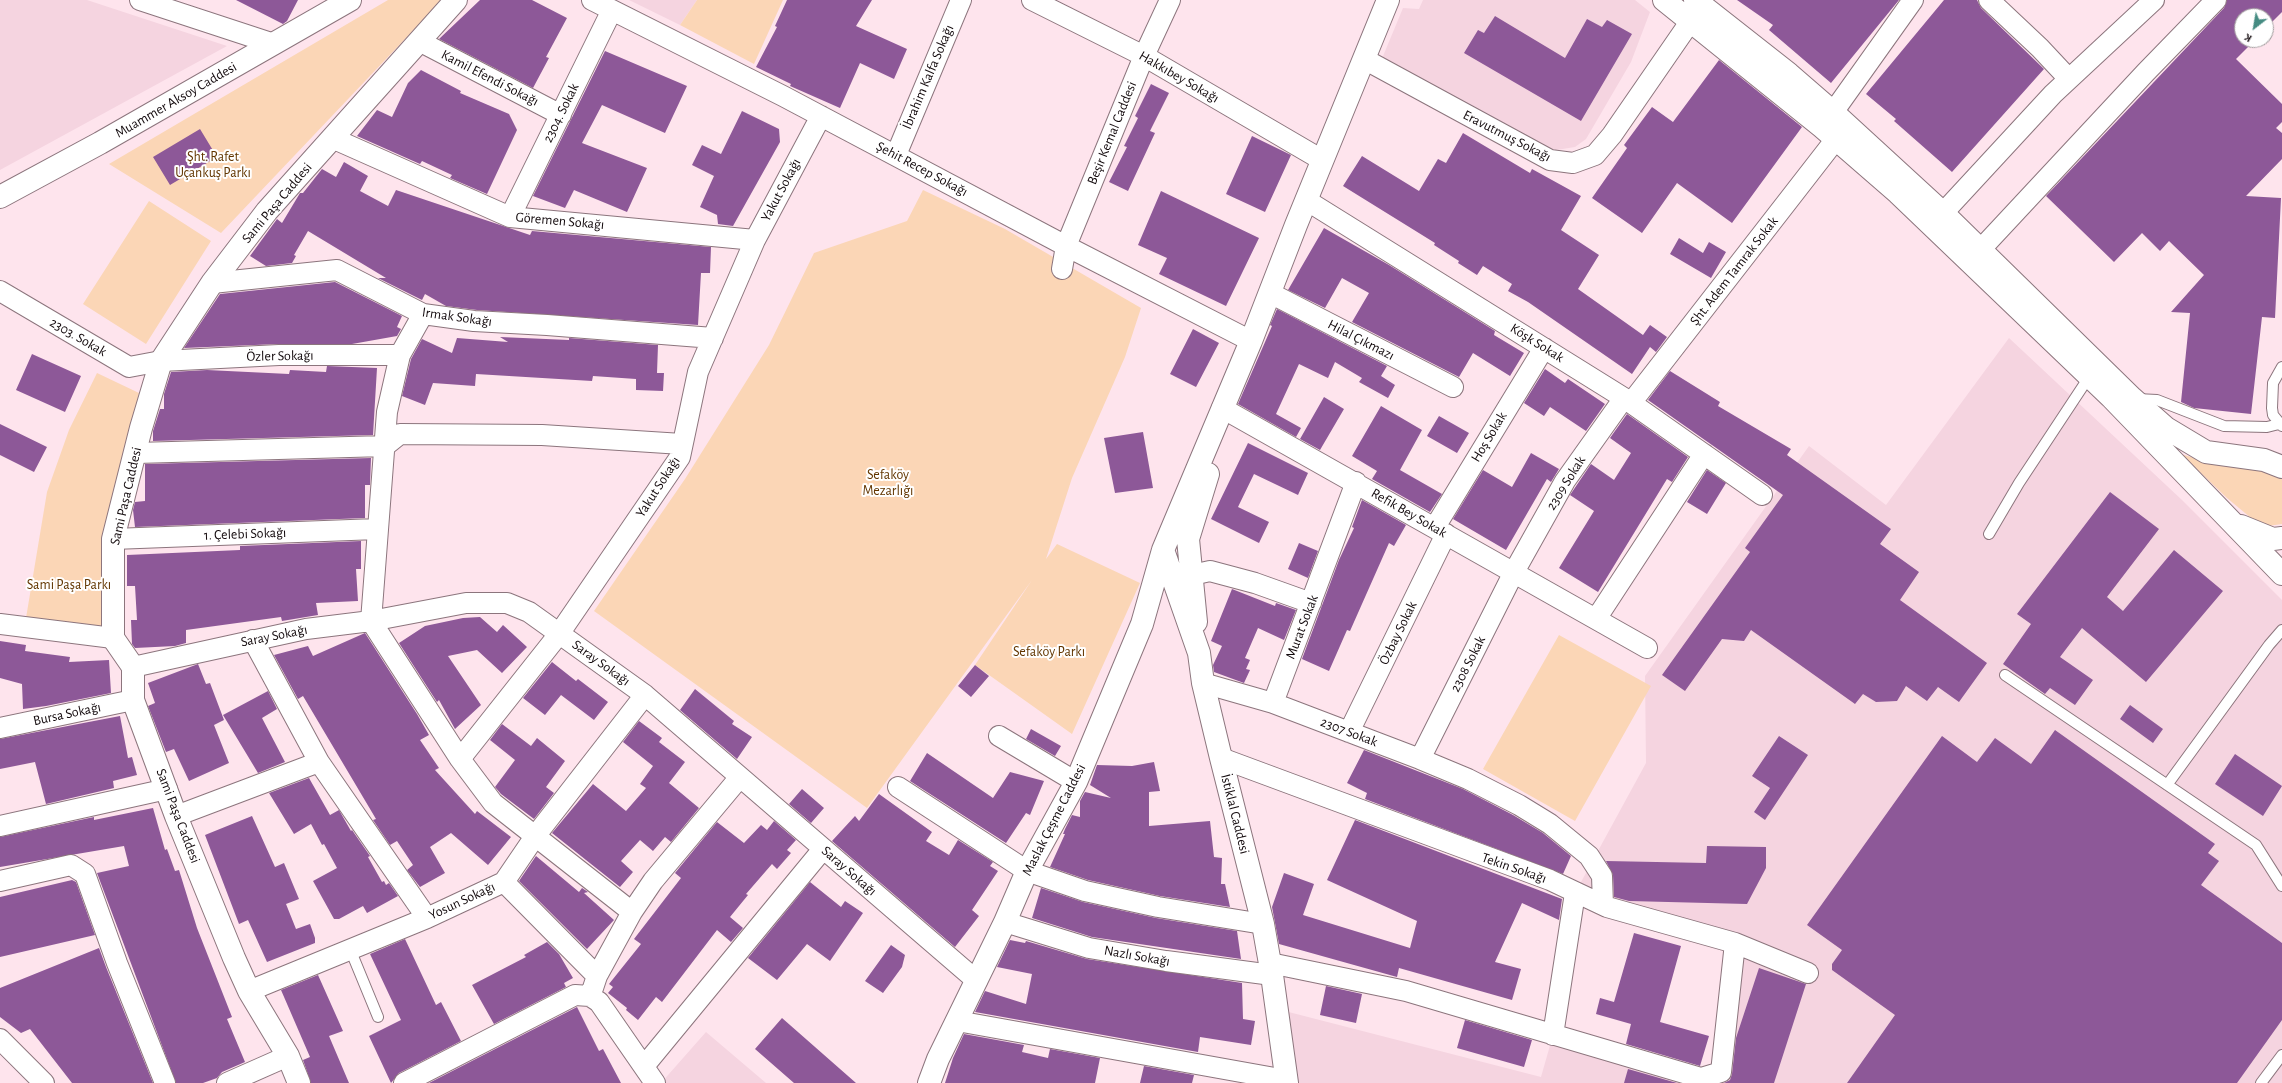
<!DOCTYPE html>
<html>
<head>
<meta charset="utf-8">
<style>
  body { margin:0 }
  #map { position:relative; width:2282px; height:1083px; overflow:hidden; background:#fee4ed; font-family:"Alegreya Sans",sans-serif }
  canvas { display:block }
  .north { position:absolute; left:2234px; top:8px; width:40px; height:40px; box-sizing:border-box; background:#fff; border:1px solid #a19d9e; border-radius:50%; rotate:211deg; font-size:11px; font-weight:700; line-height:16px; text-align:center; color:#130a0d }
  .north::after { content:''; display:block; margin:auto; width:14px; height:18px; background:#458b82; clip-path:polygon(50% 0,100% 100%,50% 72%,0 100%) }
</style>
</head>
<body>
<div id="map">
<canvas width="2282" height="1083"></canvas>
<div class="north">K</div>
</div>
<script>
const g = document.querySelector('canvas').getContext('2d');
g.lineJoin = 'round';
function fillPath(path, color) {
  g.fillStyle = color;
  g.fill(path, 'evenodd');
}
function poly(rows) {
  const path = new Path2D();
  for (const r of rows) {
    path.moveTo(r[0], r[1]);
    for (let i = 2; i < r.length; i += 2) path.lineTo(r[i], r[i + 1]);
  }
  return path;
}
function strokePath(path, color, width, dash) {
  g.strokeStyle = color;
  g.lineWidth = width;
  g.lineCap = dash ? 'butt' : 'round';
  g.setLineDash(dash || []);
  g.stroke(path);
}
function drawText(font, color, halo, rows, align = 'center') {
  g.font = font + ' "Alegreya Sans",sans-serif';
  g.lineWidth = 4;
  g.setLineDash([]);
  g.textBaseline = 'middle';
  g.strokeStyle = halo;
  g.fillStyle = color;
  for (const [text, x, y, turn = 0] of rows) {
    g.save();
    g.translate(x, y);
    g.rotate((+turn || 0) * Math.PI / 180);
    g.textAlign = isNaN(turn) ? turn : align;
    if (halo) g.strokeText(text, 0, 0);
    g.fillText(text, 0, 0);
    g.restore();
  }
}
const built = poly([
  [0,0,87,0,227,46,0,170],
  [629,0,697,0,680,25],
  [1423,0,1635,0,1650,12,1631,62,1586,139,1575,147,1550,151,1381,61,1403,8,1419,9],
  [2009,338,2182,500,2282,600,2282,1083,1287,1083,1277,1009,1541,1077,1553,1035,1701,1078,1721,1072,1735,943,1575,893,1646,763,1645,676,1809,446,1886,505],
  [706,1032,766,1083,661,1083]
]);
const green = poly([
  [388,0,442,0,221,233,109,164],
  [697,0,783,0,754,64,680,25],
  [923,190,1005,229,1141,308,1125,357,1072,478,1046,559,1057,544,1140,583,1072,734,975,665,1032,580,867,808,594,611,685,479,769,345,814,253,907,221],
  [149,201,211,241,146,344,83,304],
  [97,373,139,393,109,527,103,626,26,618,47,492,69,430],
  [2181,454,2221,466,2246,467,2282,476,2282,524,2268,526,2257,523,2227,498],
  [1559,635,1651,686,1575,821,1483,769]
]);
const building = poly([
  [236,0,298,0,287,21,283,24],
  [480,0,532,0,567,18,546,57,549,58,533,88,439,39],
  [787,0,872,0,856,26,907,49,894,79,860,63,840,108,790,86,791,84,756,67,777,27,775,26],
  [1737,0,1899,0,1831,83,1769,30,1773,25],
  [1944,0,1977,0,1981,8,2044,69,1952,172,1894,121,1896,119,1866,94],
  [2227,0,2282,0,2282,12,2266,28,2266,16,2242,16,2242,40,2255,40,2236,59,2282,104,2282,122,2276,128,2282,133,2282,159,2246,196,2281,198,2275,318,2262,317,2251,414,2194,408,2181,402,2190,313,2171,312,2204,275,2169,241,2160,251,2142,233,2114,262,2046,196,2224,8],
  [1495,16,1565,58,1587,19,1602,27,1607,20,1632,34,1581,121,1464,53,1478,30,1484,33],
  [605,51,687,86,665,133,602,105,582,143,647,168,627,212,574,190,565,208,533,196],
  [1719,60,1802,127,1732,223,1677,183,1642,233,1592,198,1627,148,1624,145,1652,107,1673,122],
  [421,70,461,91,460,93,509,114,517,130,487,194,450,178,452,175,422,161,420,164,357,136,377,110,392,117,408,83],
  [1151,84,1169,93,1150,131,1155,133,1128,191,1109,182,1127,147,1124,146,1138,118,1135,116],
  [742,111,779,129,780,142,733,226,718,224,717,215,700,207,714,176,692,165,702,145,721,154],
  [200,129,217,157,170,185,153,157],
  [1463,133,1530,173,1532,169,1581,196,1561,230,1599,255,1578,289,1643,335,1650,325,1667,337,1656,352,1650,347,1632,374,1528,302,1508,291,1512,284,1483,266,1477,275,1458,263,1459,261,1434,245,1435,243,1343,186,1362,156,1419,191,1438,159,1446,163],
  [1252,136,1291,155,1265,212,1226,194],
  [344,162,368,176,360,191,388,206,396,190,530,235,532,231,711,247,710,273,701,273,698,325,477,310,446,306,425,294,422,300,378,278,386,278,308,231,294,255,296,256,292,263,266,266,250,256,277,219,282,223,300,193,303,193,322,169,336,177],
  [1161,191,1259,238,1226,306,1159,274,1167,258,1138,245],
  [1324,228,1389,265,1495,331,1494,335,1524,353,1510,376,1473,353,1459,377,1352,322,1369,293,1342,278,1325,308,1288,290],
  [1679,238,1703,253,1709,242,1726,252,1711,278,1670,254],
  [335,282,402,316,397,327,401,329,397,336,352,344,278,344,184,348,220,294],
  [1277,309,1387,366,1381,376,1395,385,1388,398,1359,382,1362,378,1335,362,1328,378,1299,364,1276,414,1301,428,1296,437,1238,404,1272,326,1270,325],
  [1193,329,1219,343,1196,387,1170,374],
  [500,337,569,340,569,338,658,345,657,373,664,373,663,391,636,390,636,379,593,376,592,381,476,374,475,386,433,383,425,405,402,396,411,359,422,339,452,353,457,338,508,342],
  [32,354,81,376,65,412,16,390],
  [327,366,377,368,373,435,153,441,153,431,160,409,164,409,164,394,171,372,207,370,289,374,290,370,326,372],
  [1545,369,1565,383,1568,379,1605,404,1586,431,1550,407,1544,416,1524,403],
  [1670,371,1720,402,1718,406,1791,449,1787,455,1891,529,1880,544,1919,572,1900,600,1987,663,1959,702,1938,687,1927,701,1906,686,1897,701,1876,702,1863,694,1855,704,1751,630,1744,641,1722,639,1685,691,1662,675,1750,552,1745,548,1783,495,1648,400],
  [1324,397,1344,409,1320,450,1300,439],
  [1381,406,1422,430,1400,470,1442,494,1430,512,1372,479,1377,471,1352,456],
  [1627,414,1688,457,1672,482,1667,479,1598,592,1559,568,1594,511,1570,495,1591,464,1614,480,1631,453,1610,438],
  [1439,416,1469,433,1457,453,1427,436],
  [0,424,47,447,34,472,0,455],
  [1143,432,1153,488,1115,493,1104,438],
  [1248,443,1308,473,1298,495,1254,474,1238,507,1269,522,1259,543,1211,519],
  [1531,453,1559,469,1551,482,1547,479,1506,550,1453,519,1483,470,1512,487],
  [371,458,370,485,365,485,365,518,135,527,133,510,135,502,145,501,145,464],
  [1707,470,1726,483,1707,514,1687,502],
  [2110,492,2159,529,2107,597,2123,611,2174,550,2223,591,2146,682,2082,628,2060,657,2093,680,2075,705,2050,688,2045,694,2003,664,2031,624,2017,614],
  [1362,500,1406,525,1394,546,1389,543,1350,631,1347,630,1329,671,1302,659,1339,560,1354,528,1352,527],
  [361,541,361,569,356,569,358,601,316,603,318,615,282,621,281,617,186,630,186,643,175,646,135,648,132,644,131,620,137,620,135,586,127,586,127,555,240,550,240,546],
  [1299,543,1318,551,1308,578,1288,569],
  [1232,589,1275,606,1276,603,1296,610,1284,640,1258,628,1245,658,1250,660,1246,669,1250,670,1244,683,1214,672,1213,665,1222,646,1211,641],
  [480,617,497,632,503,625,527,647,502,673,477,650,448,656,481,705,455,729,439,700,437,702,399,643,425,626,463,618],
  [365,633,417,714,429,735,420,740,439,768,435,770,475,814,477,811,511,837,488,865,451,833,430,847,445,873,420,887,407,870,413,865,397,841,390,845,373,820,376,819,303,696,298,699,274,655,308,646,313,656],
  [0,641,26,645,25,651,70,657,69,662,109,660,111,693,46,706,23,709,22,684,0,678],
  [552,662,576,681,578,679,608,702,594,720,561,695,545,715,523,698],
  [198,664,206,684,210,683,224,720,214,725,229,763,189,781,174,749,166,752,148,706,155,703,148,683],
  [975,665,989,676,971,697,958,686],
  [695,689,734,721,732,724,752,737,737,759,680,710],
  [268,691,277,709,262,718,285,762,258,773,223,715],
  [2130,705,2163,729,2153,743,2120,719],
  [120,716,128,758,132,757,137,775,113,781,114,788,46,804,35,762,0,769,0,739],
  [639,721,662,738,659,742,685,762,669,783,699,808,671,842,665,837,653,851,640,840,621,861,633,872,620,887,552,833,593,784,626,811,646,788,640,784,653,766,623,742],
  [502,724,531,746,537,738,565,761,546,787,554,793,534,819,501,794,495,787,515,760,490,740],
  [1031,729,1061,746,1055,756,1026,739],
  [2055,730,2215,844,2208,853,2219,861,2201,885,2282,943,2282,1020,2237,1083,1847,1083,1895,1015,1832,970,1832,964,1842,950,1807,925,1942,736,1977,762,1995,738,2031,764],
  [1779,736,1808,755,1765,820,1754,812,1770,788,1752,776],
  [1364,750,1463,789,1513,815,1543,833,1571,856,1563,874,1365,799,1367,793,1347,783],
  [927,753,993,798,1010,772,1044,781,1030,815,1026,813,1006,843,910,781],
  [2235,754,2282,786,2263,816,2215,784],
  [1154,762,1160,791,1149,792,1149,826,1210,821,1214,857,1222,858,1221,884,1225,884,1230,907,1160,896,1088,880,1050,867,1065,834,1063,834,1065,829,1072,815,1080,817,1080,801,1085,792,1111,798,1090,785,1097,765,1132,766],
  [309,778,330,815,339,810,351,831,352,830,370,856,368,857,382,882,384,881,386,885,389,883,398,896,367,913,363,906,339,919,334,919,313,881,337,868,324,844,322,845,311,824,294,834,269,793],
  [802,789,824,808,811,823,789,804],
  [879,794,932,832,926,841,949,855,958,840,993,862,990,866,998,871,972,910,979,916,955,947,832,841,855,816,859,821],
  [153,808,165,850,167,849,175,871,179,870,197,928,232,1017,227,1019,245,1062,222,1072,217,1078,203,1083,176,1083,97,873,129,866,124,846,0,867,0,837,94,817,94,820],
  [252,816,275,867,284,863,299,899,286,904,296,929,310,924,315,938,315,943,267,962,248,920,239,924,205,835],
  [1355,820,1562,899,1559,920,1522,903,1495,962,1521,969,1512,1000,1399,968,1397,977,1279,944,1272,907,1284,873,1314,884,1303,915,1410,948,1417,921,1327,880],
  [774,821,796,840,787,850,791,853,777,869,772,864,746,894,748,895,730,917,743,928,731,942,717,930,662,1002,656,997,638,1020,626,1010,627,1008,608,993,613,987,609,984,641,944,634,939,681,878,675,873,717,822,744,843,761,825,767,830],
  [1707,846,1766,847,1766,868,1747,904,1629,901,1614,897,1613,875,1606,861,1706,863],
  [536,856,579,892,582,888,588,892,584,893,614,920,587,949,519,881],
  [72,880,76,882,95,935,0,957,0,897],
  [810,882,841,907,845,901,863,913,830,961,807,944,777,980,748,958],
  [1041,888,1083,902,1156,918,1237,931,1241,959,1092,937,1032,918],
  [1634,933,1681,946,1660,1022,1709,1036,1700,1066,1626,1044,1631,1024,1596,1014,1600,998,1614,1002],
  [405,939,436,1005,441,1002,461,1041,399,1073,391,1083,369,1036,401,1020,370,954],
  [1010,940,1025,943,1026,941,1087,959,1242,983,1243,1019,1255,1021,1251,1045,1200,1037,1198,1052,975,1012,985,991,1026,1004,1032,974,997,967],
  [547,942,559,954,573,978,564,983,566,987,494,1024,472,985,526,957,524,955],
  [891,945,905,955,902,967,883,993,865,981],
  [99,948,106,967,153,1083,72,1083,30,1029,21,1033,0,1017,0,988],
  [1759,968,1806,984,1774,1083,1724,1083,1730,1080,1732,1074,1736,1038],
  [318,975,343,1031,329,1036,349,1083,311,1083,303,1060,310,1057,281,990],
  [1326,986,1362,994,1356,1023,1320,1015],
  [577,1007,599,1051,603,1049,621,1083,429,1083],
  [782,1018,856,1083,794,1083,755,1049],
  [1465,1020,1532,1040,1524,1067,1457,1048],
  [964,1034,1024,1045,1022,1052,1048,1058,1050,1049,1100,1058,1095,1083,945,1083,953,1058],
  [1144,1066,1194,1075,1192,1083,1140,1083],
  [1628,1069,1677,1083,1624,1083]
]);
const service = poly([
  [2282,367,2273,383,2272,408,2273,415,2282,426],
  [2137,399,2157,400,2224,426,2267,427,2279,424],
  [1989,534,2019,483,2089,377],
  [2005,675,2256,845,2282,886],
  [2167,785,2269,645,2282,630],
  [350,949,378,1017],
  [2261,1083,2282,1055]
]);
const minor = poly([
  [140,0,274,44],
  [592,0,783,96,1066,246,1251,341],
  [1032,0,1144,56,1322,160],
  [1989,0,2040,48,2069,79],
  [419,41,561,115],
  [1364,59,1550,160,1573,163,1595,155,1612,135,1690,22],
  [1824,125,1913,0],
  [332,138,510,217,755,240],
  [896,155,961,0],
  [1306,200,1624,398,1762,495],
  [1943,213,2053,94,2154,0],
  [510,217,612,10],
  [1981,249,2146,72,2216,0],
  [1062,269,1066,246,1144,56,1170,0],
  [212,283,337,270,423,314,474,321,547,325,713,338],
  [0,291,129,367,161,361,279,355,400,355],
  [1270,293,1453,387],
  [423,314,400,355,387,412,371,621,460,759,493,803,632,912,653,881,740,777],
  [1631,403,1836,139],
  [1222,408,1647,648],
  [136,453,385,446,400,434,542,435,682,444],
  [1435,527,1544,348],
  [113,539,377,529],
  [1192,575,1210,571,1255,583,1311,603],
  [1596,619,1704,454],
  [0,624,113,638],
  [253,640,319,762,427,918],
  [133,667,306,629,371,621,466,603,507,603,529,612,645,695,977,981],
  [1203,683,1273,703,1356,482],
  [1273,703,1420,759,1514,572,1565,481,1624,398],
  [0,728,133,700],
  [1349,732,1446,534],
  [999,736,1076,782],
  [1221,758,1550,880,1607,907,1735,943,1808,973],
  [460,759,559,634,680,457,698,372,755,240,821,116],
  [1420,759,1468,779,1519,805,1550,824,1589,856,1602,876,1603,905],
  [898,787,1027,871,1085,891,1158,907,1263,924],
  [176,816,319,762],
  [0,826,167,789],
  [0,881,71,865,85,874,117,963,165,1083],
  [504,882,597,976],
  [1005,922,1089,948,1166,961,1272,975],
  [1270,963,1406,991,1701,1078,1721,1072,1735,943],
  [593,988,597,976,632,912],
  [249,991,427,918,504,882,536,835,645,695],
  [957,1021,1286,1080],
  [1553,1035,1575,893],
  [0,1039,44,1083],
  [645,1065,823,849],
  [227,1083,288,1056],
  [404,1083,575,995,590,996,599,1002,655,1083]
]);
const tertiary = poly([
  [1163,550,1199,653,1203,683,1221,758,1263,924,1272,975,1287,1083],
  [1196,622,1188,539,1208,474],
  [299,1083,288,1056,249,991,234,958,176,816,133,700,133,667,113,638,113,539,141,428,161,361,212,283,267,211,456,0],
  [929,1083,938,1059,1005,922,1027,871,1076,782,1142,624,1163,550,1251,341,1296,225,1388,0]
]);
const secondary = poly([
  [1664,0,1822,127,1898,193,2111,397,2282,574],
  [1695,0,1789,74,1834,113,1943,213,2132,398,2166,428,2206,452,2264,460,2282,467],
  [0,197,100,143,350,0],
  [2241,526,2273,539,2282,538]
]);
const streetNames = [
  ["İbrahim Kalfa Sokağı",928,77,-67],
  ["Hakkıbey Sokağı",1179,77,30],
  ["Kamil Efendi Sokağı",490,78,27],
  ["Muammer Aksoy Caddesi",176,100,-30],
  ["2304. Sokak",561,113,-64],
  ["Beşir Kemal Caddesi",1112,133,-68],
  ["Eravutmuş Sokağı",1507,136,27],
  ["Şehit Recep Sokağı",922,169,28],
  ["Yakut Sokağı",781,190,-62],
  ["Sami Paşa Caddesi",277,203,-50],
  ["Göremen Sokağı",560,221,5],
  ["Şht. Adem Tamrak Sokak",1734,271,-52],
  ["Irmak Sokağı",457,317,8],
  ["2303. Sokak",78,337,30],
  ["Hilal Çıkmazı",1361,340,27],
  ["Köşk Sokak",1537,343,32],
  ["Özler Sokağı",280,356,-1],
  ["Hoş Sokak",1489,437,-59],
  ["2309 Sokak",1566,483,-58],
  ["Yakut Sokağı",658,487,-57],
  ["Sami Paşa Caddesi",126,496,-77],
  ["Refik Bey Sokak",1409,513,30],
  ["1. Çelebi Sokağı",245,534,-2],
  ["Murat Sokak",1302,627,-69],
  ["Özbay Sokak",1398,633,-64],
  ["Saray Sokağı",274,636,-11],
  ["Saray Sokağı",601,663,36],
  ["2308 Sokak",1468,664,-63],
  ["Bursa Sokağı",67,714,-12],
  ["2307 Sokak",1349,732,21],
  ["İstiklal Caddesi",1235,814,76],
  ["Sami Paşa Caddesi",178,816,69],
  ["Maslak Çeşme Caddesi",1054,820,-63],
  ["Tekin Sokağı",1514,868,19],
  ["Saray Sokağı",849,871,41],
  ["Yosun Sokağı",462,901,-25],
  ["Nazlı Sokağı",1137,956,10]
];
const parkNames = [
  ["Şht. Rafet",213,157],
  ["Uçankuş Parkı",213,173],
  ["Sefaköy",888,475],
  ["Mezarlığı",888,491],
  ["Sami Paşa Parkı",69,585],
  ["Sefaköy Parkı",1049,652]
];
fillPath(built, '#f5d4e0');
fillPath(green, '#fbd6b6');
fillPath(building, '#8d5898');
strokePath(service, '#8c757d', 12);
strokePath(minor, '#8c757d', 22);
strokePath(tertiary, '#8c757d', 24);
strokePath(secondary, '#8c757d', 24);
strokePath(service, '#fff', 10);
strokePath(minor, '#fff', 20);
strokePath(tertiary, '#fff', 22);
strokePath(secondary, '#fff', 22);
drawText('14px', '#130a0d', '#fff', streetNames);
drawText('14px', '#623600', '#fff', parkNames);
</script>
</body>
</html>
